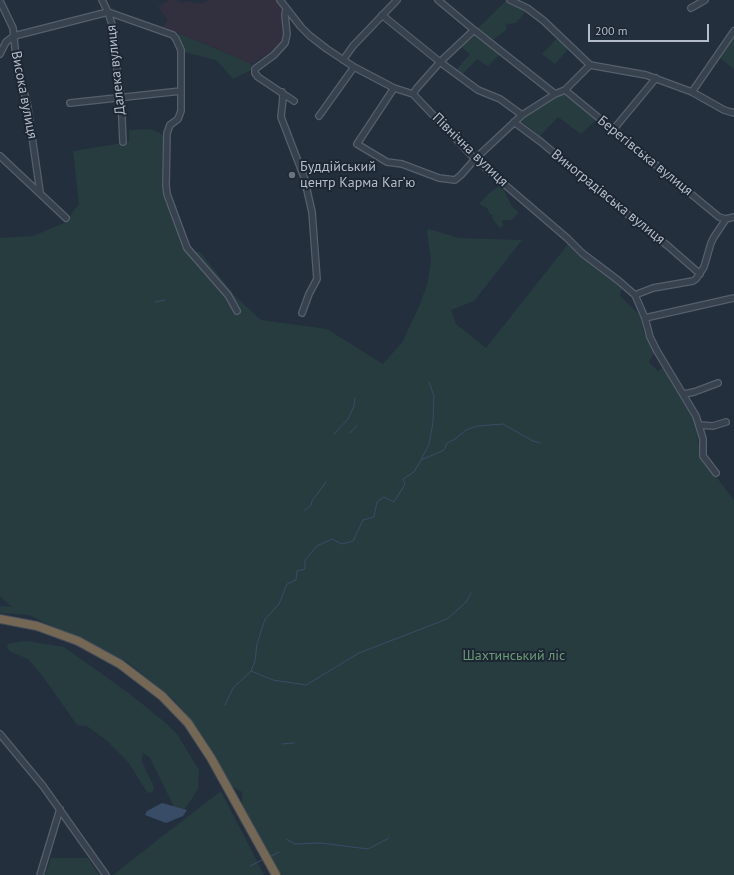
<!DOCTYPE html>
<html>
<head>
<meta charset="utf-8">
<style>
  body { margin:0 }
  #map { position:relative; width:734px; height:875px; overflow:hidden; background:#242f3e; font-family:"PT Sans",sans-serif }
  canvas { display:block }
  .scale { position:absolute; left:588px; top:24px; width:121px; height:18px; box-sizing:border-box; border:2px solid #b4bcc9; border-top:0; padding-left:5px; font-size:12px; line-height:14px; white-space:nowrap; color:#b4bcc9; -webkit-text-stroke:3px #1d2633; paint-order:stroke }
</style>
</head>
<body>
<div id="map">
<canvas width="734" height="875"></canvas>
<div class="scale">200 m</div>
</div>
<script>
const g = document.querySelector('canvas').getContext('2d');
g.lineJoin = 'round';
function fillPath(path, color) {
  g.fillStyle = color;
  g.fill(path, 'evenodd');
}
function poly(rows) {
  const path = new Path2D();
  for (const r of rows) {
    path.moveTo(r[0], r[1]);
    for (let i = 2; i < r.length; i += 2) path.lineTo(r[i], r[i + 1]);
  }
  return path;
}
function strokePath(path, color, width, dash) {
  g.strokeStyle = color;
  g.lineWidth = width;
  g.lineCap = dash ? 'butt' : 'round';
  g.setLineDash(dash || []);
  g.stroke(path);
}
function drawText(font, color, halo, rows, align = 'center') {
  g.font = font + ' "PT Sans",sans-serif';
  g.lineWidth = 4;
  g.setLineDash([]);
  g.textBaseline = 'middle';
  g.strokeStyle = halo;
  g.fillStyle = color;
  for (const [text, x, y, turn = 0] of rows) {
    g.save();
    g.translate(x, y);
    g.rotate((+turn || 0) * Math.PI / 180);
    g.textAlign = isNaN(turn) ? turn : align;
    if (halo) g.strokeText(text, 0, 0);
    g.fillText(text, 0, 0);
    g.restore();
  }
}
const medical = poly([
  [169,0,176,0,182,3,187,1,196,4,203,3,208,0,276,0,283,10,285,36,281,43,272,51,252,64,176,32,161,28,168,21,158,7]
]);
const green = poly([
  [505,2,510,3,526,11,516,23,507,24,506,30,493,40,476,30],
  [178,33,252,64,251,70,233,79,216,60,184,52],
  [474,33,500,54,488,66,477,59,461,76,455,71,470,54,461,47],
  [734,37,734,69,719,57],
  [556,39,566,46,568,49,555,64,542,54],
  [565,92,596,120,581,134,558,117,540,136,521,121,523,117],
  [151,129,164,135,164,191,186,251,200,252,237,298,261,320,327,329,383,364,403,341,420,304,428,282,431,260,427,231,429,229,459,238,522,240,474,301,451,310,456,324,486,348,568,244,622,287,620,296,642,317,643,331,654,353,649,362,658,371,664,367,693,412,701,457,734,500,734,875,281,875,242,807,242,792,231,786,202,735,174,700,126,661,29,615,0,613,0,606,12,607,0,596,0,238,33,236,64,223,79,204,73,151,129,142,129,130],
  [499,186,503,189,513,208,519,212,512,220,502,220,503,226,500,228,492,218,493,215,490,214,487,208,479,204,488,194],
  [27,641,64,647,130,694,167,724,177,734,199,770,198,789,191,800,179,817,150,758,143,753,142,762,154,787,153,791,150,793,147,792,128,762,106,740,87,726,77,725,44,678,28,659,11,652,8,649,7,645,10,643],
  [221,791,264,875,113,875,164,835],
  [51,858,88,858,99,875,45,875]
]);
const water = poly([
  [162,803,187,810,183,816,166,823,145,815,147,811]
]);
const stream = poly([
  [155,302,165,300],
  [350,433,357,426],
  [334,434,348,419,354,406,355,398],
  [421,460,429,444,433,422,434,396,429,382],
  [304,511,311,505,312,501,326,482],
  [251,671,273,680,306,685,359,653,447,619,466,602,471,593],
  [225,705,233,688,251,671,255,661,257,644,265,619,279,604,287,584,296,580,297,571,305,569,305,560,317,546,332,539,342,544,353,541,363,520,374,517,377,502,384,497,394,502,405,484,403,479,414,472,421,460,444,450,447,443,455,439,466,430,477,426,503,424,533,441,540,443],
  [282,744,294,743],
  [286,839,295,844,321,843,368,849,389,838],
  [271,856,279,852],
  [250,866,262,860]
]);
const minor = poly([
  [102,0,108,12,114,31,115,54,121,97,123,142],
  [280,0,301,27,310,36,327,49,354,67,394,88,413,94,475,159,567,238,582,253,619,281,635,295,645,318,650,337,657,351,696,416,703,439,703,456,716,473],
  [438,0,474,30,555,94],
  [510,0,527,8,544,21,590,65],
  [0,1,13,28,16,58,28,108,40,192],
  [691,8,705,0],
  [286,9,285,15,287,34,285,43,274,55,255,69,255,73,258,77,294,101],
  [382,15,440,62,478,90,500,99,522,115],
  [0,54,6,42,14,36,108,12,173,35,176,39,181,50,181,111,178,119,170,125,167,133,166,185,167,194,187,248,228,295,237,311],
  [343,60,353,46,397,0],
  [590,65,646,75,692,92,734,31],
  [394,88,357,144,387,162,402,164,439,178,455,180,461,175,475,159,522,115,555,94,565,90,590,65],
  [565,90,719,217,726,219],
  [282,92,283,98,281,117,304,177,312,212,317,279,309,294,302,313],
  [692,92,724,110,734,113],
  [413,94,417,88,440,62,474,30],
  [70,103,181,91],
  [319,116,354,67],
  [514,122,541,142,622,210,668,246,700,274],
  [613,130,656,78],
  [0,156,66,218],
  [635,295,653,288,693,281,696,279,704,267,711,243,714,237,726,219,734,217],
  [645,318,734,298],
  [684,394,694,392,718,383],
  [699,425,713,426,726,422],
  [0,734,43,786,106,875],
  [40,875,60,809]
]);
const highway = poly([
  [0,619,37,626,78,641,120,664,162,696,188,723,211,758,276,875]
]);
const markers = [
  [292,175,4,"#6b7280"]
];
const streetNames = [
  ["Далека вулиця",116,70,-96],
  ["Висока вулиця",24,95,79],
  ["Північна вулиця",470,150,44],
  ["Берегівська вулиця",645,156,39],
  ["Виноградівська вулиця",608,197,39]
];
const poiNames = [
  ["Буддійський",300,167],
  ["центр Карма Кагʼю",300,183]
];
const parkNames = [
  ["Шахтинський ліс",514,656]
];
fillPath(medical, '#32303f');
fillPath(green, '#263c3f');
fillPath(water, '#394c67');
strokePath(stream, '#394c67', 1);
strokePath(minor, '#565f6c', 8);
strokePath(highway, '#434c59', 10);
strokePath(minor, '#38414e', 5.5);
strokePath(highway, '#746855', 8);
for (const [x, y, r, color] of markers) {
  const dot = new Path2D();
  dot.arc(x, y, r, 0, 2 * Math.PI);
  g.fillStyle = color;
  g.fill(dot);
  strokePath(dot, '#1d2633', 1.5);
}
drawText('14px', '#b4bcc9', '#1d2633', streetNames);
drawText('14px', '#b4bcc9', '#1d2633', poiNames, 'left');
drawText('14px', '#6b9a76', '#1d2633', parkNames);
</script>
</body>
</html>
